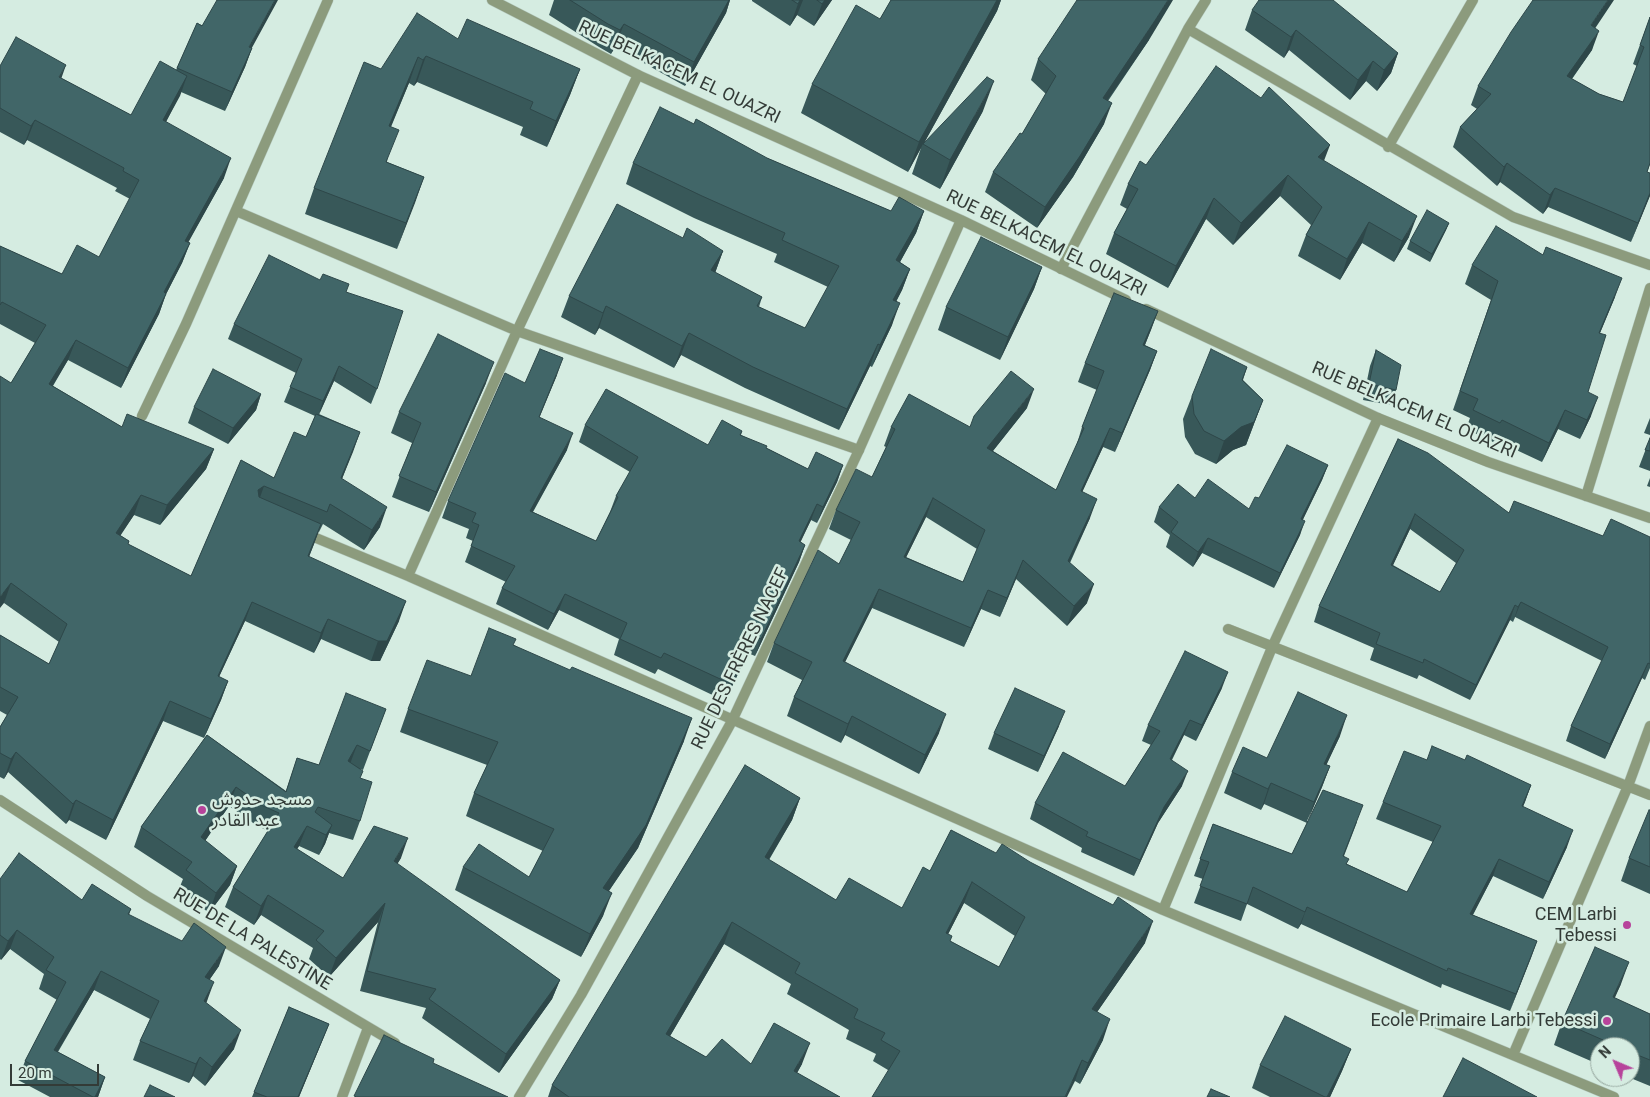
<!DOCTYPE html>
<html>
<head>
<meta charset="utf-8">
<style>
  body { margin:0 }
  #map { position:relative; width:1650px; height:1097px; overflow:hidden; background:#d5ece1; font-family:Roboto,sans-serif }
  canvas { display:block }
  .north { position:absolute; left:1590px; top:1037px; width:50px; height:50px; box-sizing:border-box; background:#d5ece1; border:1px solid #94a59d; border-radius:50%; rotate:315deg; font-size:14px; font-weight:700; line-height:20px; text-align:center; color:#333b37 }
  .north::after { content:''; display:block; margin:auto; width:18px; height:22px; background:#b7439b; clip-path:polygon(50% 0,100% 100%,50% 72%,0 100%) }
  .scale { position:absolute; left:10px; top:1064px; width:89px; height:22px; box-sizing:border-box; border:2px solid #333b37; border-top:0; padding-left:6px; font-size:15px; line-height:18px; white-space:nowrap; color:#333b37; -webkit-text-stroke:4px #d5ece1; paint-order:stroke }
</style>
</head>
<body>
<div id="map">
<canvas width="1650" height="1097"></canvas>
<div class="north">N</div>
<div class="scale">20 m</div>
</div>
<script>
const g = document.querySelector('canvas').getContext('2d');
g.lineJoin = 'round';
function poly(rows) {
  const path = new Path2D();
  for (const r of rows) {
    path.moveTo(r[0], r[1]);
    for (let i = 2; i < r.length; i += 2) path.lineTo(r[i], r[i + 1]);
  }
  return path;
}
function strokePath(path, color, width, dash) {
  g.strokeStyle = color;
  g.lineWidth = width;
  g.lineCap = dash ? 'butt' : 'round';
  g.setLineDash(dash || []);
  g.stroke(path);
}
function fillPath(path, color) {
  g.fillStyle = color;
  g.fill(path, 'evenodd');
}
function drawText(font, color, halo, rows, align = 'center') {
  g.font = font + ' Roboto,"Noto Sans Arabic",sans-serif';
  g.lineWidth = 5;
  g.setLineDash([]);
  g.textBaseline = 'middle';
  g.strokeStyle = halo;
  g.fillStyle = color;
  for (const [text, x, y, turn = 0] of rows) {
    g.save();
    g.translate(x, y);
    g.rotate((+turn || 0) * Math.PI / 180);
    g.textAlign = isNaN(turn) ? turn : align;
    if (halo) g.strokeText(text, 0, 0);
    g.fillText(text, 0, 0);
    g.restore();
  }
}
const minor = poly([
  [1188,29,1206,0],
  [1388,147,1473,0],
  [236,211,517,331,859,450],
  [1061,269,1188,29,1513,217,1650,265],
  [142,416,186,324,328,0],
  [1586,496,1650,288],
  [304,533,408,576,1163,910,1614,1097],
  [408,576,517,331,638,75],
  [1228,629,1650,795],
  [1163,910,1273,645,1378,418],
  [1513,1055,1628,786,1650,726],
  [342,1097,368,1028]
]);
const tertiary = poly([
  [492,0,638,75,961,220,1126,300],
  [1146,309,1378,418,1488,462,1650,518],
  [0,800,147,896,395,1043],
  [519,1097,581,995,732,721,859,450,961,220]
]);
const wall = poly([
  [554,0,730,0,726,13,685,86,615,47,611,54,599,47,549,15],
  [752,0,832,0,814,26,797,15,790,26,752,1],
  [891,0,1001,0,997,11,924,143,983,111,940,189,912,174,921,148,908,172,801,113,812,84,880,19],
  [1252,10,1398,53,1391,73,1377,91,1366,81,1350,100,1289,50,1284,58,1245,30],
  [1650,17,1650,164,1647,172,1650,195,1631,242,1548,207,1543,214,1500,182,1497,186,1453,147,1460,127,1477,109,1471,105,1478,86,1595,28,1592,50,1572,79,1599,94,1623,102,1637,66,1633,64],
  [197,23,252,48,245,67,225,111,181,92,166,122,224,178,188,242,190,243,182,263,166,294,159,314,121,388,68,360,53,386,122,427,214,449,206,469,160,525,134,515,120,535,129,541,128,544,191,576,241,460,274,478,306,437,315,416,284,402,296,373,228,339,234,324,320,280,346,292,377,389,371,404,334,381,319,414,360,432,342,479,380,527,364,550,323,524,319,532,319,531,309,557,399,621,380,661,371,661,321,639,314,653,245,621,219,677,228,681,221,700,204,738,163,721,106,840,69,820,66,824,8,772,4,779,0,777,0,727,7,715,0,711,0,635,49,664,59,642,4,603,11,383,35,343,0,324,0,246,62,274,99,257,130,199,115,191,117,188,27,140,24,145,0,132,0,66,61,78,131,115,176,70],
  [458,39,580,69,570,95,547,147,520,135,523,127,417,82,414,86,409,83,391,127,387,162,424,177,397,249,305,214,314,188,381,69],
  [1149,40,1108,101,1104,124,1073,177,1037,228,985,192,993,172,1022,134,1046,94,1031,80,1038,59],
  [767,158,891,211,924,211,916,233,900,262,910,269,902,290,896,302,892,325,872,367,870,366,839,430,745,388,681,355,674,368,599,328,595,335,561,317,569,296,683,238,723,251,715,273,762,297,759,307,805,328,828,287,774,262,777,254,694,218,626,184,633,163],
  [1324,161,1409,237,1394,262,1362,243,1340,280,1298,256,1306,235,1311,225,1280,196,1233,245,1206,219,1168,288,1106,254,1114,233,1127,209,1120,205,1128,184,1146,165],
  [1449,223,1446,230,1430,262,1407,249,1410,241],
  [1543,255,1615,297,1600,333,1588,392,1591,416,1580,439,1558,429,1542,462,1495,440,1493,442,1466,429,1470,418,1453,410,1491,300,1465,284,1472,265],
  [1042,267,1034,289,1000,360,938,330,946,307],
  [1158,311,1145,345,1157,351,1150,370,1115,452,1103,447,1082,492,1090,518,1070,563,1087,603,1067,626,1016,579,1000,617,981,609,964,647,872,608,845,662,939,733,919,774,845,735,841,743,787,716,794,697,802,680,767,662,774,643,839,564,851,540,829,529,836,510,872,477,886,447,884,446,891,427,970,427,1027,408,993,451,1056,490,1076,447,1082,427,1097,390,1078,382,1085,363],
  [926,517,977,549,963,582,906,557],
  [1376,350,1396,390,1390,405,1363,400,1370,366],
  [1247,367,1243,380,1263,400,1246,445,1233,450,1216,464,1195,454,1185,437,1183,419,1192,396],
  [557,375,539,417,567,450,533,512,596,541,610,512,616,496,630,472,579,442,585,425,708,445,742,431,741,435,808,469,843,465,837,482,817,523,811,520,800,542,805,545,799,562,755,656,748,653,725,701,658,669,655,674,614,655,619,639,559,610,548,630,496,604,502,588,506,582,465,562,473,541,466,538,469,529,442,518,448,501,525,383],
  [486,383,429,512,392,497,412,443,391,433,399,412],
  [261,394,256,410,228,444,188,423,194,407],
  [1650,418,1650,435,1644,433],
  [1650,438,1650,471,1639,467],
  [1398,439,1509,513,1603,536,1650,537,1650,668,1645,680,1642,678,1605,759,1566,741,1571,726,1602,661,1515,617,1513,622,1510,620,1470,700,1419,675,1417,679,1370,660,1374,648,1314,622,1319,606],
  [1410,529,1456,563,1440,592,1393,565],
  [1328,465,1322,480,1303,519,1300,535,1274,588,1202,553,1193,567,1166,547,1170,535,1154,522,1159,507,1249,509,1259,498],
  [1650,478,1650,487,1647,486],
  [514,645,684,741,638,848,609,891,603,916,581,957,455,890,463,867,529,877,543,851,466,816,474,793,487,765,400,732,408,709,471,676],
  [1222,688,1196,741,1184,735,1172,760,1182,786,1158,823,1134,876,1081,852,1082,848,1030,819,1035,803,1125,786,1151,745,1142,741,1148,725],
  [386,709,363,770,360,769,360,821,353,840,329,833,325,844,319,855,299,846,297,849,343,878,401,858,397,864,560,980,552,999,499,1073,422,1018,426,1008,360,991,378,922,329,977,309,959,313,948,261,915,254,925,225,907,233,887,268,831,256,825,229,806,205,841,237,866,230,885,209,913,179,889,183,879,134,847,141,827,207,735,286,791,297,758,319,765],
  [1059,726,1038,772,988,749,994,733],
  [1340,736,1326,765,1330,766,1322,787,1307,821,1357,822,1344,856,1347,864,1407,892,1433,842,1376,819,1383,802,1427,760,1465,760,1531,785,1523,807,1567,847,1543,899,1493,876,1473,915,1537,941,1510,1011,1442,984,1441,988,1301,924,1298,929,1247,904,1241,921,1194,903,1203,879,1194,876,1213,824,1292,854,1307,823,1264,804,1261,810,1224,793,1232,772,1267,758],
  [800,798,792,820,769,860,836,900,902,908,930,871,951,830,1145,943,1097,1012,1103,1040,1080,1084,1075,1081,888,1070,873,1061,876,1054,846,1039,849,1030,787,994,791,984,724,944,670,1036,706,1057,751,1064,802,1064,797,1073,840,1097,548,1097,552,1085],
  [964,903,1015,936,999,967,950,941,948,934],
  [1650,810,1650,894,1621,881,1629,858],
  [0,879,82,900,131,909,129,915,219,966,210,979,207,1001,206,1003,234,1049,205,1086,193,1076,189,1083,133,1060,140,1041,150,1019,94,990,58,1052,105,1077,98,1097,50,1097,18,1080,25,1061,57,1000,39,989,44,974,10,949,1,960,0,959],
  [1621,984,1614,998,1650,1014,1650,1086,1628,1077,1630,1077,1630,1047,1600,1047,1600,1065,1554,1045,1562,1022],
  [289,1007,329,1024,323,1039,299,1097,252,1097],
  [1351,1049,1342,1071,1330,1097,1270,1097,1252,1088,1260,1065]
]);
const shadedWall = poly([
  [275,0,278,0,242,66,249,47],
  [729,0,730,0,726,13,685,86,694,62],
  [800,0,803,0,797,15,790,26,798,4],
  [825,0,832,0,814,26,822,4],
  [997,0,1001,0,997,11,923,145,923,144,908,172,919,142],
  [1168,0,1173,0,1149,40,1095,118,1103,98],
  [1608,0,1614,0,1584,45,1591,25],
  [624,24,615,47,611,54,620,30],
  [1296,30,1289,50,1284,58,1291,37],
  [1599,31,1592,50,1560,95,1567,76],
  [252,48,245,67,225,111,232,92],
  [1398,53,1391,73,1377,91,1384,70],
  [426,56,417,82,414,86,423,60],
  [418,57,409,83,380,152,389,126],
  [1373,61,1366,81,1350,100,1358,80],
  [66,65,59,85,59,77],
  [580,69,570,95,547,147,556,121],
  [187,76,180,96,156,140,163,120],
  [994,81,983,111,940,189,950,160],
  [1112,103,1104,124,1073,177,1037,228,1045,207],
  [35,120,27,140,24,145,31,126],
  [1330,145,1322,166,1318,157],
  [231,158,224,178,178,261,185,241],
  [1507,163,1500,182,1497,186,1504,167],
  [1288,175,1280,196,1233,245,1241,223],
  [424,177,415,203,397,249,406,223],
  [1555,188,1548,207,1543,214,1550,195],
  [1650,193,1650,196,1631,242,1638,223],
  [1214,198,1206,219,1168,288,1176,266],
  [924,211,916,233,889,282,896,260],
  [1417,216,1409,237,1394,262,1402,241],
  [1369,222,1362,243,1340,280,1347,259],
  [1449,223,1446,230,1430,262,1432,254],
  [190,243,182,263,157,312,164,292],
  [723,251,715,273,711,270],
  [1042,267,1034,289,1000,360,1008,337],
  [910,269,902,290,885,322,893,300],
  [1622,278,1615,297,1592,352,1599,333],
  [166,294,159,314,121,388,128,368],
  [900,303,892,325,872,367,880,345],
  [606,306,599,328,595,335,603,313],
  [1158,311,1151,330,1137,364,1143,345],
  [689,333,681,355,674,368,682,346],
  [76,340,68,360,42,403,49,384],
  [878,344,870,366,839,430,847,409],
  [1157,351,1150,370,1115,452,1122,433],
  [563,358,557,375,533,433,539,417],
  [494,362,486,383,429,512,436,492],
  [339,366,334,381,318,417,323,401],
  [1034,389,1027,408,980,467,987,448],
  [261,394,256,410,228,444,233,428],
  [1598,397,1591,416,1580,439,1587,420],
  [1263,400,1246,445,1233,450,1216,464,1224,441],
  [1565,410,1558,429,1542,462,1549,443],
  [1110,428,1103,447,1074,510,1081,491],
  [360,432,353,452,334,498,341,478],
  [573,433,567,450,524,527,530,511],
  [214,449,206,469,160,525,167,505],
  [843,465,837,482,817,523,823,507],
  [1328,465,1322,480,1296,534,1301,519],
  [264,486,257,506,258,490],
  [141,495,134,515,109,553,116,533],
  [933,498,926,517,897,576,904,557],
  [1097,499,1090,518,1061,580,1068,561],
  [817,504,811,520,793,558,799,541],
  [387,507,380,527,364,550,372,530],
  [1415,514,1410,529,1386,580,1391,565],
  [1305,521,1300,535,1274,588,1280,573],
  [321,524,314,544,301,576,308,556],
  [1208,538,1202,553,1193,567,1198,552],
  [805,545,799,562,755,656,761,639],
  [1023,560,1016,579,1000,617,1007,598],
  [11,583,4,603,0,608,0,597],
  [1094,584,1087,603,1067,626,1074,606],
  [879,589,872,608,836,680,843,661],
  [988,590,981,609,964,647,971,628],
  [565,594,559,610,548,630,554,614],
  [406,601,399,621,380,661,371,661,378,641],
  [252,602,245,621,210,696,218,676],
  [1521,602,1513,622,1518,607],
  [1515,605,1510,620,1470,700,1476,685],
  [328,619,321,639,314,653,321,633],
  [754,636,748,653,725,701,731,684],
  [1648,663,1642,678,1605,759,1610,744],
  [1228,672,1222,688,1196,741,1202,725],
  [228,681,221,700,204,738,211,719],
  [170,701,163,721,106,840,113,820],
  [1065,711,1059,726,1038,772,1044,756],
  [946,714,939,733,919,774,925,755],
  [1347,715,1340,736,1317,785,1324,764],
  [852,716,845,735,841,743,848,724],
  [692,718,684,741,638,848,595,911,603,888],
  [1190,720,1184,735,1164,774,1170,759],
  [357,745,350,764,348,761],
  [16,752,8,772,4,779,11,759],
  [1330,766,1322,787,1307,823,1314,802],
  [1188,771,1182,786,1158,823,1134,876,1140,860,1164,807],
  [1271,783,1264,804,1261,810,1268,789],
  [1531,785,1525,802,1515,823,1522,806],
  [236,787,229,806,194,857,201,837],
  [800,798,792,820,757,879,765,857],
  [76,800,69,820,66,824,73,804],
  [332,825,325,844,319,855,326,835],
  [307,826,299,846,287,866,294,847],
  [1573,830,1567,847,1543,899,1549,882],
  [408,838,401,858,387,881,394,861],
  [1499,859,1493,876,1464,931,1470,914],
  [237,866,230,885,209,913,216,893],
  [972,882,964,903,938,954,946,933],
  [612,893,603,916,581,957,590,934],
  [268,895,261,915,254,925,261,906],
  [385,903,378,922,329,977,336,958],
  [1307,907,1301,924,1298,929,1305,912],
  [1153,921,1145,943,1084,1031,1092,1009],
  [732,922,724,944,659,1055,666,1034],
  [17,930,10,949,1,960,8,941],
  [1537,941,1531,958,1510,1011,1516,994],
  [226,947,219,966,198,996,205,977],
  [1629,962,1621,984,1605,1020,1613,997],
  [101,971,94,990,47,1069,54,1050],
  [560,980,552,999,499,1073,506,1054],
  [214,982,207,1001,197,1020,204,1001],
  [1110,1019,1103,1040,1080,1084,1088,1063],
  [329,1024,299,1097,298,1097],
  [241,1030,234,1049,205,1086,212,1067],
  [810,1043,802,1064,786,1092,794,1071],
  [1351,1049,1342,1071,1330,1097,1327,1097],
  [200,1057,193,1076,189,1083,196,1064],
  [1082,1060,1075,1081,1067,1097,1065,1097],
  [105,1077,98,1097,95,1097]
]);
const building = poly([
  [217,0,275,0,249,47,252,48,232,92,177,68,197,23,202,26,217,0],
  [570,0,729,0,694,62,624,24,620,30,608,24,570,0],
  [792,0,800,0,798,4,792,0],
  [817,0,825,0,822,4,817,0],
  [891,0,997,0,919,142,812,84,856,5,880,19,891,0],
  [1077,0,1168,0,1156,19,1103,98,1112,103,1080,156,1045,207,993,172,1020,133,1022,134,1056,76,1038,59,1077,0],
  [1259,0,1333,0,1398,53,1384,70,1373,61,1358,80,1296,30,1291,37,1252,10,1259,0],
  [1533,0,1608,0,1591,25,1599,31,1567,76,1599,94,1623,102,1644,47,1640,45,1650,17,1650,163,1647,172,1650,173,1650,193,1638,223,1555,188,1550,195,1507,163,1504,167,1460,127,1491,94,1478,86,1511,32,1533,0],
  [417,13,458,39,467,19,580,69,556,121,530,109,533,102,426,56,423,60,418,57,389,126,399,130,386,162,424,177,406,223,314,188,364,62,381,69,417,13],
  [16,37,66,65,59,77,131,115,160,61,187,76,163,120,231,158,185,241,190,243,164,292,166,294,128,368,76,340,49,384,122,427,127,414,214,449,167,505,141,495,116,533,129,541,128,544,191,576,241,460,274,478,294,432,306,437,316,414,360,432,341,478,387,507,372,530,330,504,327,512,264,486,258,490,259,497,321,524,308,556,406,601,387,641,378,641,328,619,321,633,252,602,218,676,228,681,211,719,170,701,113,820,76,800,73,804,16,752,11,759,0,753,0,727,18,697,0,687,0,635,49,664,67,624,11,583,0,597,0,376,11,383,46,325,2,302,0,305,0,246,62,274,77,245,99,257,139,180,123,171,124,168,35,120,31,126,0,108,0,66,16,37],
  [1216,66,1261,98,1269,87,1330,145,1318,157,1417,216,1402,241,1369,222,1347,259,1306,235,1322,207,1288,175,1241,223,1214,198,1176,266,1114,233,1138,189,1128,184,1140,161,1146,165,1216,66],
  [987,77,994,81,950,160,923,144,987,77],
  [660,107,694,124,696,119,767,158,891,211,899,197,924,211,896,260,910,269,893,300,900,303,880,345,878,344,847,409,753,367,689,333,682,346,606,306,603,313,569,296,617,204,683,238,687,228,723,251,711,270,762,297,757,306,805,328,839,266,782,240,785,233,702,196,633,163,660,107],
  [1427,210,1449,223,1432,254,1410,241,1427,210],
  [1496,226,1543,255,1546,247,1622,278,1599,333,1606,335,1588,392,1598,397,1587,420,1565,410,1549,443,1502,420,1500,423,1473,410,1478,399,1460,391,1498,281,1472,265,1496,226],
  [981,237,1042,267,1008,337,946,307,981,237],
  [269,255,320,280,323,274,349,284,346,292,403,311,377,389,339,366,323,401,290,387,302,359,234,324,269,255],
  [1114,293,1158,311,1143,345,1157,351,1122,433,1110,428,1081,491,1097,499,1068,561,1094,584,1074,606,1023,560,1007,598,988,590,971,628,879,589,843,661,946,714,925,755,852,716,848,724,794,697,812,662,774,643,818,550,839,564,860,522,836,510,856,469,872,477,895,429,891,427,909,394,970,427,974,416,1011,371,1034,389,987,448,1056,490,1084,428,1082,427,1104,371,1085,363,1114,293],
  [933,498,985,530,963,582,904,557,933,498],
  [438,334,494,362,436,492,399,476,421,423,399,412,438,334],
  [540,349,563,358,539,417,573,433,530,511,596,541,618,497,616,496,638,457,585,425,606,389,708,445,722,420,742,431,740,435,767,446,766,448,808,469,816,452,843,465,823,507,817,504,799,541,805,545,761,639,754,636,731,684,664,653,661,658,620,639,627,623,565,594,554,614,502,588,515,566,471,546,479,525,472,522,476,513,448,501,505,373,525,383,540,349],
  [1211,349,1247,367,1242,380,1263,400,1254,422,1241,427,1224,441,1204,431,1194,414,1192,396,1211,349],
  [1376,350,1401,365,1396,390,1369,384,1376,350],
  [213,369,261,394,233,428,194,407,213,369],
  [1650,438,1650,451,1645,450,1650,438],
  [1398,439,1428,453,1509,513,1514,501,1603,536,1611,519,1650,537,1650,664,1648,663,1610,744,1571,726,1608,647,1521,602,1518,607,1515,605,1476,685,1424,659,1423,663,1376,644,1380,633,1319,606,1398,439],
  [1415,514,1464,550,1440,592,1391,565,1415,514],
  [1287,445,1328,465,1301,519,1305,521,1280,573,1208,538,1198,552,1171,532,1178,522,1159,507,1178,484,1195,498,1208,479,1249,509,1255,497,1259,498,1287,445],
  [489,628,516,639,513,645,570,670,572,667,692,718,646,825,603,888,612,893,590,934,463,867,479,844,529,877,554,829,474,793,498,742,408,709,427,660,471,676,489,628],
  [1185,651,1228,672,1202,725,1190,720,1170,759,1188,771,1164,807,1140,860,1086,836,1088,832,1035,803,1063,752,1125,786,1160,731,1148,725,1185,651],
  [1015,688,1065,711,1044,756,994,733,1015,688],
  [1298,692,1347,715,1324,764,1330,766,1314,802,1271,783,1268,789,1232,772,1243,747,1267,758,1298,692],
  [346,693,386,709,370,751,357,745,348,761,363,771,360,778,372,782,360,821,318,807,315,812,332,825,326,835,307,826,294,847,343,878,374,826,408,838,394,861,560,980,506,1054,429,999,436,989,367,971,385,903,336,958,316,940,324,931,268,895,261,906,233,887,279,813,263,806,236,787,201,837,237,866,216,893,186,870,192,862,141,827,207,735,286,792,297,758,319,765,346,693],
  [1432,746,1465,760,1467,755,1531,785,1522,806,1573,830,1549,882,1499,859,1470,914,1537,941,1516,994,1448,968,1447,971,1307,907,1305,912,1253,887,1247,904,1200,886,1209,862,1200,859,1213,824,1292,854,1323,790,1363,805,1343,856,1349,859,1346,864,1407,892,1441,826,1383,802,1404,751,1427,760,1432,746],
  [745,765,800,798,765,857,836,900,849,878,902,908,923,867,930,871,951,830,996,853,1002,844,1030,862,1113,905,1118,897,1153,921,1092,1009,1110,1019,1088,1063,1082,1060,1065,1097,872,1097,900,1051,881,1040,885,1033,854,1018,858,1009,795,973,800,963,732,922,666,1034,706,1057,722,1039,751,1064,774,1023,810,1043,794,1071,840,1097,569,1097,552,1085,745,765],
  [972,882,1025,917,999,967,950,941,952,936,946,933,972,882],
  [1649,810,1650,810,1650,867,1629,858,1649,810],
  [19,853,82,900,92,884,131,909,128,914,182,941,194,923,226,947,205,977,214,982,204,1001,241,1030,212,1067,200,1057,196,1064,140,1041,159,1001,101,971,54,1050,105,1077,95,1097,93,1097,25,1061,66,982,46,970,54,957,17,930,8,941,0,935,0,879,19,853],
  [1595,947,1629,962,1613,997,1650,1014,1650,1060,1630,1052,1630,1047,1619,1047,1562,1022,1595,947],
  [289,1007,329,1024,298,1097,267,1097,254,1092,289,1007],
  [1285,1016,1351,1049,1327,1097,1325,1097,1260,1065,1285,1016],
  [384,1035,434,1059,433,1063,508,1097,357,1097,354,1096,384,1035],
  [1463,1058,1537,1097,1443,1097,1463,1058],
  [150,1085,175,1097,144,1097,150,1085],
  [1211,1089,1230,1097,1207,1097,1211,1089]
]);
const markers = [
  [202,810,5,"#b7439b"],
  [1627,925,5,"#b7439b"],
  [1607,1021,5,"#b7439b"]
];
const streetNames = [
  ["RUE BELKACEM EL OUAZRI",679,73,25],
  ["RUE BELKACEM EL OUAZRI",1046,244,26],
  ["RUE BELKACEM EL OUAZRI",1414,411,23],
  ["RUE DES FRÈRES NACEF",741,659,-64],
  ["RUE DE LA PALESTINE",252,940,31]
];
const poiNames = [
  ["مسجد حدوش",212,800,"left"],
  ["عبد القادر",212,821,"left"],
  ["CEM Larbi",1617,915],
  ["Tebessi",1617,936],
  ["Ecole Primaire Larbi Tebessi",1597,1021]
];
strokePath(minor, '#b5c9bf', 11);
strokePath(tertiary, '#b5c9bf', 11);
strokePath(minor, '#8c9b7d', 10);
strokePath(tertiary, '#8c9b7d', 10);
fillPath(wall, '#385859');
fillPath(shadedWall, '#2e4749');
fillPath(building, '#416668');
strokePath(building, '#2e4749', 1);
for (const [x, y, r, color] of markers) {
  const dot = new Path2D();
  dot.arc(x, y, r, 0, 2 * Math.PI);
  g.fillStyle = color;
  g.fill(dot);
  strokePath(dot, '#d5ece1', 2);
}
drawText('18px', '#333b37', '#d5ece1', streetNames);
drawText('18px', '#333b37', '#d5ece1', poiNames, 'right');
</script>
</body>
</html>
